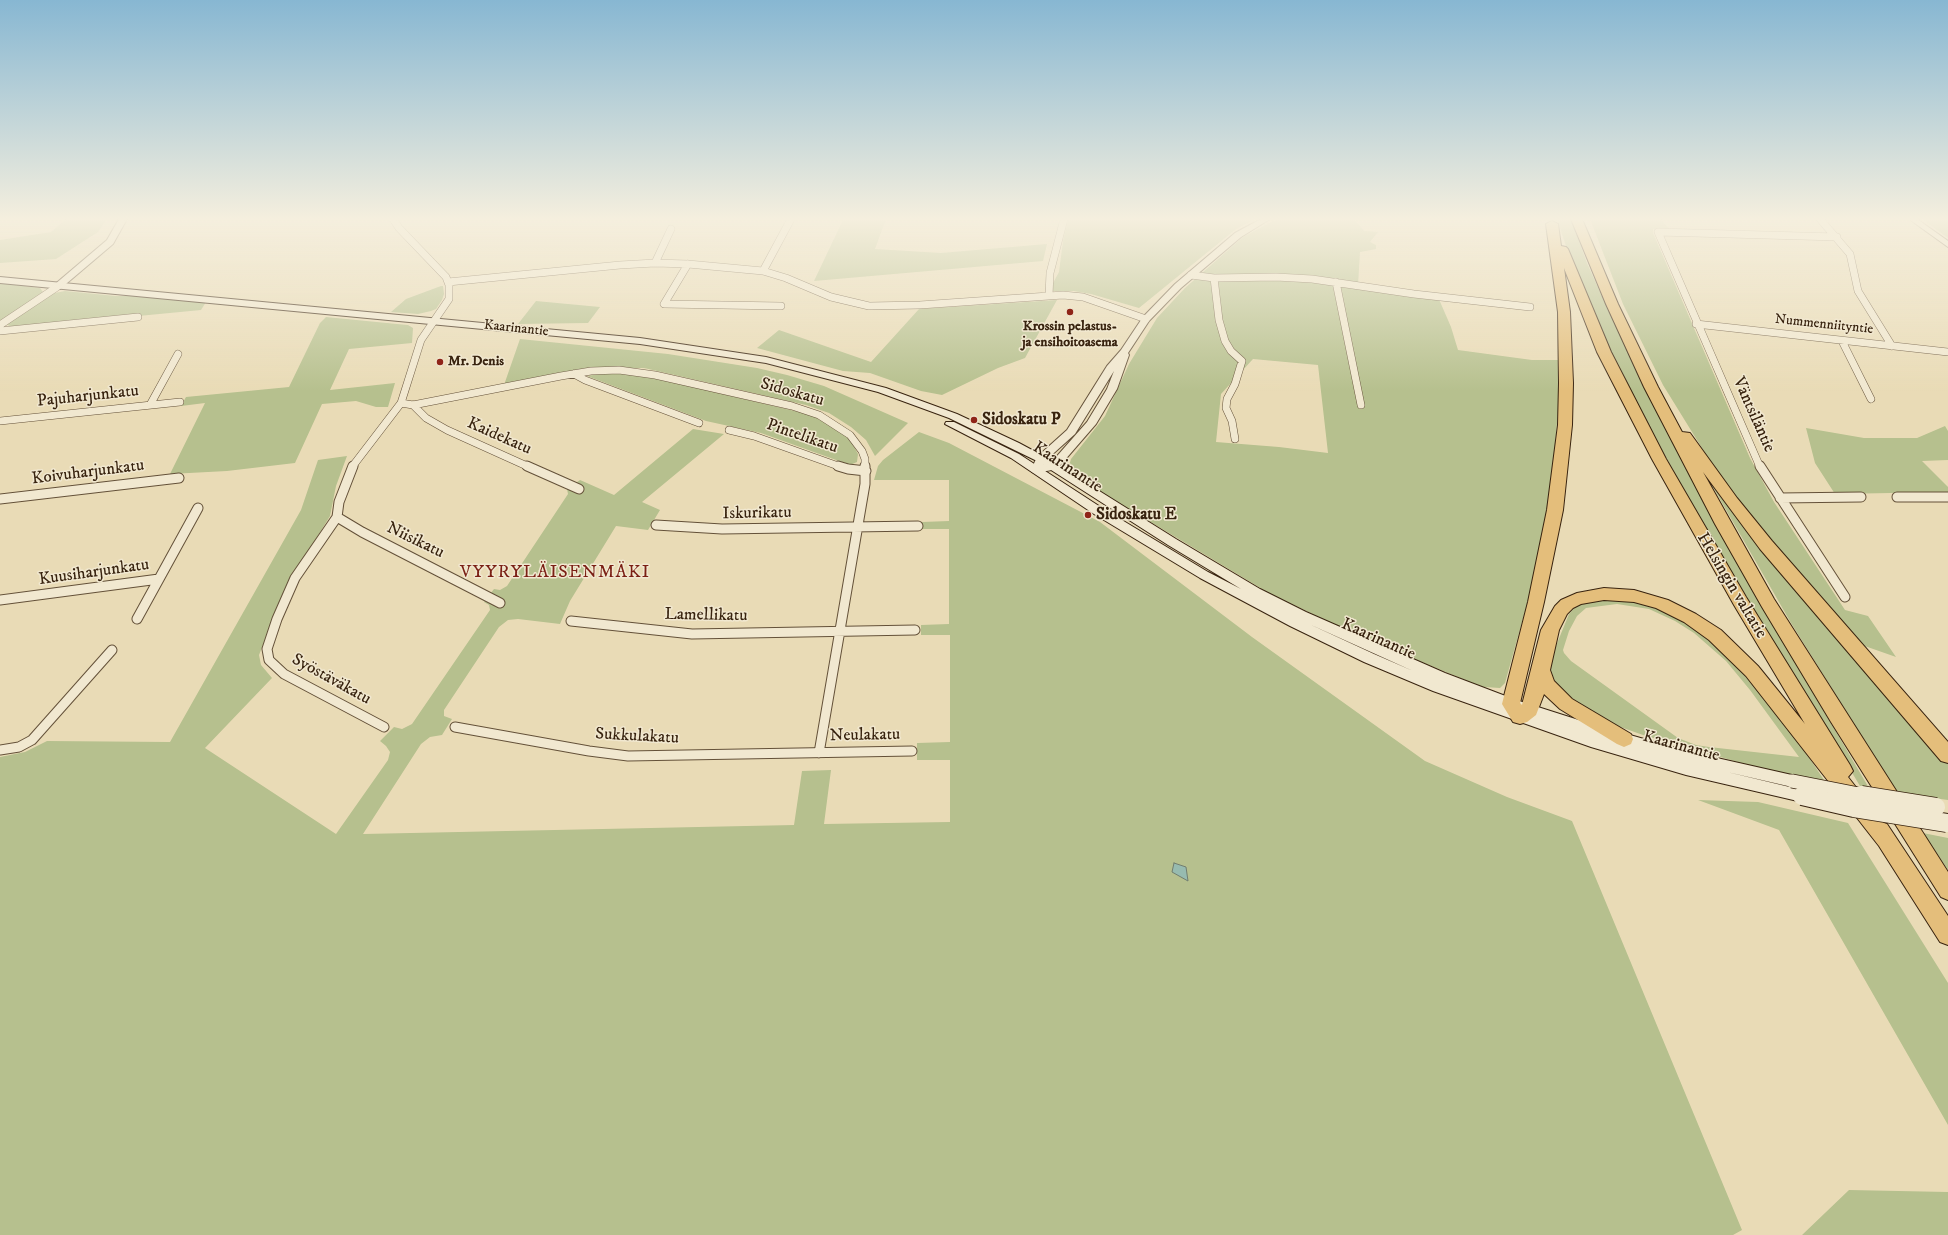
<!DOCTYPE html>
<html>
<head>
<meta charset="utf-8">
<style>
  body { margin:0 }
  canvas { display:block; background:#e9dbb6 }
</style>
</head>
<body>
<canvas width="1948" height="1235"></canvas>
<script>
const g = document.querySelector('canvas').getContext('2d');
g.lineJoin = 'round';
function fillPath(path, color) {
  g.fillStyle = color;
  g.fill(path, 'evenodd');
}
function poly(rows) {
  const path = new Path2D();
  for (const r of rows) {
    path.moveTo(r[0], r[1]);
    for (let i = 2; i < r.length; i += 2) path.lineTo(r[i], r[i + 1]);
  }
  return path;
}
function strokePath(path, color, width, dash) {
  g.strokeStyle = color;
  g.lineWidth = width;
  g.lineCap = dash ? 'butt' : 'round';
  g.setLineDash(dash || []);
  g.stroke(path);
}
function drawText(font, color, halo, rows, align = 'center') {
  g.font = font + ' "IM FELL DW Pica",serif';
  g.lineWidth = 3;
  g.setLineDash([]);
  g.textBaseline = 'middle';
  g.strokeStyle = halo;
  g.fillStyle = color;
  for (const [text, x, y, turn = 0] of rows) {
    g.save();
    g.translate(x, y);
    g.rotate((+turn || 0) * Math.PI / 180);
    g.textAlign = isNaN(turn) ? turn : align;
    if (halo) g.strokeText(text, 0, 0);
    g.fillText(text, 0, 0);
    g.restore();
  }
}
const green = poly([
  [66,219,107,219,98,232,56,259,0,263,0,240,51,232],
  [840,219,886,219,875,249,941,253,1047,244,1043,261,814,281,842,222],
  [1068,219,1255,219,1236,229,1139,308,1091,294,1074,291,1053,291,1052,285,1059,272,1063,241],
  [1277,219,1354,219,1364,231,1378,232,1370,242,1376,245,1376,249,1360,252,1358,285,1438,297,1451,327,1458,350,1532,360,1558,360,1559,401,1551,489,1529,597,1505,683,1500,688,1484,687,1470,682,1354,634,1267,592,1084,482,1087,479,1069,466,1071,459,1105,416,1129,364,1157,318,1185,288,1243,237],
  [1253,359,1318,365,1328,453,1279,447,1216,442,1221,394],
  [1557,219,1571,219,1587,263,1608,310,1668,434,1717,525,1769,618,1869,788,1860,786,1703,524,1652,432,1617,366,1571,261],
  [1590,219,1661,219,1669,229,1653,229,1653,233,1750,458,1774,502,1845,610,1868,616,1896,657,1859,644,1726,487,1663,385,1623,304],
  [1922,219,1948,219,1948,238],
  [0,283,40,288,43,292,0,322],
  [441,286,443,286,444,294,442,300,436,309,431,311,418,314,391,312,406,299],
  [65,291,116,296,138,296,206,302,201,310,13,328,6,324,50,294],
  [1057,300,1025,358,998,368,942,395,921,391,870,373,843,371,757,348,779,330,871,362,919,309],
  [536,301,600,307,588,323,518,324],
  [326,317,397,324,408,325,413,328,412,343,349,349,330,390,395,383,388,407,376,407,356,401,322,404,295,463,227,471,170,474,205,403,181,406,186,397,289,387,320,323],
  [520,339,668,354,757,368,787,375,824,386,908,423,875,456,866,440,851,427,829,413,806,405,644,368,595,368,504,385],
  [606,373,630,374,655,378,799,412,823,419,838,428,851,441,858,454,857,462,850,465,761,433,706,421,587,376],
  [1945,426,1948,431,1948,460,1922,461,1948,487,1948,492,1835,494,1815,463,1806,428,1864,438,1917,438],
  [693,429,724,434,642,502,660,510,648,530,616,526,570,601,560,624,518,619,508,620,499,627,444,710,444,716,452,719,442,735,430,737,421,744,363,834,794,825,802,771,831,770,824,824,950,822,950,760,917,760,917,743,950,742,950,635,921,635,921,625,949,624,949,529,921,529,922,522,949,521,949,480,874,480,878,466,883,460,919,432,949,443,1100,522,1252,637,1425,761,1507,797,1572,821,1742,1230,1733,1235,0,1235,0,757,25,752,47,741,170,742,301,510,318,460,347,456,336,486,330,516,284,591,259,655,261,665,272,678,205,748,336,834,388,760,390,752,386,746,380,741,394,727,402,729,412,724,490,610,489,605,484,602,494,589,500,590,507,586,568,494,567,489,580,480,614,495],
  [1706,475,1948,764,1948,800,1897,793,1791,623],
  [1632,599,1674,614,1728,654,1776,708,1824,780,1773,772,1643,735,1612,724,1574,703,1554,683,1549,663,1569,614,1576,606,1594,600],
  [1617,604,1649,609,1675,621,1694,633,1726,661,1750,690,1799,757,1709,747,1696,745,1678,738,1571,661,1564,653,1563,650,1569,631,1577,616,1586,608],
  [1698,800,1758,802,1848,823,1948,983,1948,1125,1779,830],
  [1923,833,1948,838,1948,870],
  [1849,1190,1948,1192,1948,1235,1802,1235]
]);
const water = poly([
  [1174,863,1186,867,1188,881,1172,872,1174,863]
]);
const minorFar1 = poly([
  [393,219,399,228,446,277,448,282,620,265,655,263,688,264,763,271,786,278,831,297,869,306,920,305,1063,295,1083,297,1146,319],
  [1820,219,1850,254,1858,291,1892,346],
  [655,263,671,229],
  [688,264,664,304,781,306],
  [763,271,791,219],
  [1191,275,1214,278,1276,277,1312,279,1414,294,1530,307],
  [1214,278,1219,320,1225,341,1231,351,1242,361,1235,384,1227,399,1226,408,1232,421,1235,439],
  [1336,282,1361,405],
  [1049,295,1050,273,1064,219],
  [1696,324,1948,352],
  [0,325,57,287],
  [0,331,138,317],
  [1842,341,1871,399],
  [574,374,585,380,699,423],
  [401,403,413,405,561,376,591,371,619,370,655,375,792,406,819,415,850,435,862,451,865,459,865,467],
  [150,405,178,354],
  [413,405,426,418,447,430,529,467],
  [0,421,180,402],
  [729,430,754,436,841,467],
  [352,467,401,403,421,340,449,299,449,285,446,277],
  [1760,467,1658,232,1837,237]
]);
const minor = poly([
  [353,466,339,502,337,517,295,578,277,619,267,649,269,660,284,674,384,727],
  [527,466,579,489],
  [838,466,848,469,866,471],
  [1760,466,1845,597],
  [1897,497,1948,497],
  [1780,498,1861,497],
  [0,499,179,478],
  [337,517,362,532,500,603],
  [656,525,722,529,918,526],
  [0,600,159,579,198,508],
  [137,619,159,579],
  [571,621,692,634,915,630],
  [455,727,589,751,628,756,912,751],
  [0,750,19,747,32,740,112,650],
  [819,753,865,484,865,466]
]);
const tertiary = poly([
  [119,219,127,219,113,244,60,289,54,289,54,285,107,240,119,219],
  [1261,219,1270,219,1241,237,1181,288,1149,321,1128,353,1129,355,1117,389,1096,424,1057,469,1036,473,1032,472,1031,470,1037,457,1067,430,1107,366,1121,350,1143,317,1175,284,1235,233,1261,219],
  [1114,371,1107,389,1087,422,1050,464,1043,465,1045,461,1075,434,1114,371],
  [1909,219,1917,219,1948,241,1948,247,1909,219]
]);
const secondary = poly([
  [0,277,640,338,766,357,886,388,957,414,1019,443,1045,457,1176,539,1260,589,1306,612,1445,673,1516,700,1588,723,1686,751,1792,775,1797,777,1799,781,1797,785,1792,787,1727,772,1802,790,1807,792,1810,796,1807,800,1802,802,1686,775,1591,747,1433,691,1364,662,1290,626,1200,578,1094,514,1011,458,945,424,946,422,954,422,1019,454,1102,508,1208,572,1241,589,1168,545,1037,461,949,418,878,392,766,363,640,344,0,283,0,277],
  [1309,624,1413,671,1374,654,1309,624]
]);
const motorway = poly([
  [1571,219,1582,219,1618,304,1658,387,1682,432,1690,433,1737,498,1772,541,1948,742,1948,763,1941,761,1760,549,1703,472,1774,599,1948,872,1948,900,1941,897,1831,722,1762,607,1715,524,1644,387,1606,304,1571,219],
  [1552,221,1558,224,1561,246,1566,247,1568,249,1611,352,1666,459,1746,597,1850,765,1853,771,1848,777,1884,823,1887,824,1948,916,1948,945,1940,942,1879,846,1746,676,1709,640,1684,622,1656,608,1634,602,1604,600,1581,604,1573,608,1567,614,1559,630,1550,670,1554,681,1572,699,1631,734,1633,739,1631,744,1624,747,1617,744,1560,709,1544,694,1536,715,1527,722,1520,724,1513,722,1505,709,1502,704,1528,602,1547,510,1558,425,1559,383,1558,312,1546,224,1552,221],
  [1564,268,1597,352,1652,459,1734,605,1805,724,1758,666,1721,630,1696,614,1668,600,1634,590,1604,588,1577,593,1561,600,1555,606,1541,630,1522,705,1520,703,1544,602,1563,510,1572,425,1573,383,1570,312,1564,268]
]);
const secondaryBridgeFar1 = poly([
  [1792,781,1868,796]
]);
const secondaryBridge = poly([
  [1861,795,1936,807],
  [1802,796,1854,808,1947,823]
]);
const markers = [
  [1070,312,4,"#8f2418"],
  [440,362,4,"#8f2418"],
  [974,420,4,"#8f2418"],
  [1088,515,4,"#8f2418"]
];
const farStreetnames = [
  ["Nummenniityntie",1824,325,6],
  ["Kaarinantie",516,329,6]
];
const farPoinames = [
  ["Krossin pelastus-",1070,327],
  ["ja ensihoitoasema",1070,343],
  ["Mr. Denis",448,362,"left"]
];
const streetNames = [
  ["Sidoskatu",792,393,16],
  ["Pajuharjunkatu",88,397,-6],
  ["Väntsiläntie",1753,415,66],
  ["Kaidekatu",499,437,24],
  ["Pintelikatu",802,437,19],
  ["Kaarinantie",1067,468,33],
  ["Koivuharjunkatu",88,473,-7],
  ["Iskurikatu",757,514,-1],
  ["Niisikatu",415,541,26],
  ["Kuusiharjunkatu",94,573,-8],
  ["Helsingin valtatie",1731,586,59],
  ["Lamellikatu",706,616,1],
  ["Kaarinantie",1378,640,24],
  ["Syöstäväkatu",331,680,29],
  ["Neulakatu",865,736,-1],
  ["Sukkulakatu",637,737,3],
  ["Kaarinantie",1681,747,15]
];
const poiNames = [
  ["Sidoskatu P",982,420],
  ["Sidoskatu E",1096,515]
];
const neighbourhoodNames = [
  ["VYYRYLÄISENMÄKI",555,573]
];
fillPath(green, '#b6c08e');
fillPath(water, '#97bbb0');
strokePath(water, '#717e70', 1);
strokePath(minorFar1, '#645139', 8);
strokePath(minor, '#645139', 11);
strokePath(tertiary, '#645139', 2);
strokePath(secondary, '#38230f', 2);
strokePath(motorway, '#38230f', 2);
strokePath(minorFar1, '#f1e8d0', 7);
strokePath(minor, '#f1e8d0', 9);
fillPath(tertiary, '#f1e8d0');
fillPath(secondary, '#f1e8d0');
fillPath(motorway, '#e4be7b');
strokePath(secondaryBridgeFar1, '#38230f', 15, []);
strokePath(secondaryBridge, '#38230f', 20, []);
strokePath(secondaryBridgeFar1, '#f1e8d0', 13);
strokePath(secondaryBridge, '#f1e8d0', 18);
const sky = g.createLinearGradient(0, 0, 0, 391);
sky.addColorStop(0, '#87b7d2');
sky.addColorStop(0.56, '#f5efde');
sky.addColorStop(1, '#f5efde00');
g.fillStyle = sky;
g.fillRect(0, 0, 1948, 391);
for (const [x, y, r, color] of markers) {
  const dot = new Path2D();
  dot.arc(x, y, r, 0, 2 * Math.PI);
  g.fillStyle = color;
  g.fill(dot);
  strokePath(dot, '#f1e8d0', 1.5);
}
drawText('14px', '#38230f', '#f1e8d0', farStreetnames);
drawText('bold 14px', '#38230f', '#f1e8d0', farPoinames);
drawText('17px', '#38230f', '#f1e8d0', streetNames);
drawText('bold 17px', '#38230f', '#f1e8d0', poiNames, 'left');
g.letterSpacing = '1px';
drawText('18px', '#7a1f14', '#f1e8d0', neighbourhoodNames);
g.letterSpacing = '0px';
</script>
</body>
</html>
